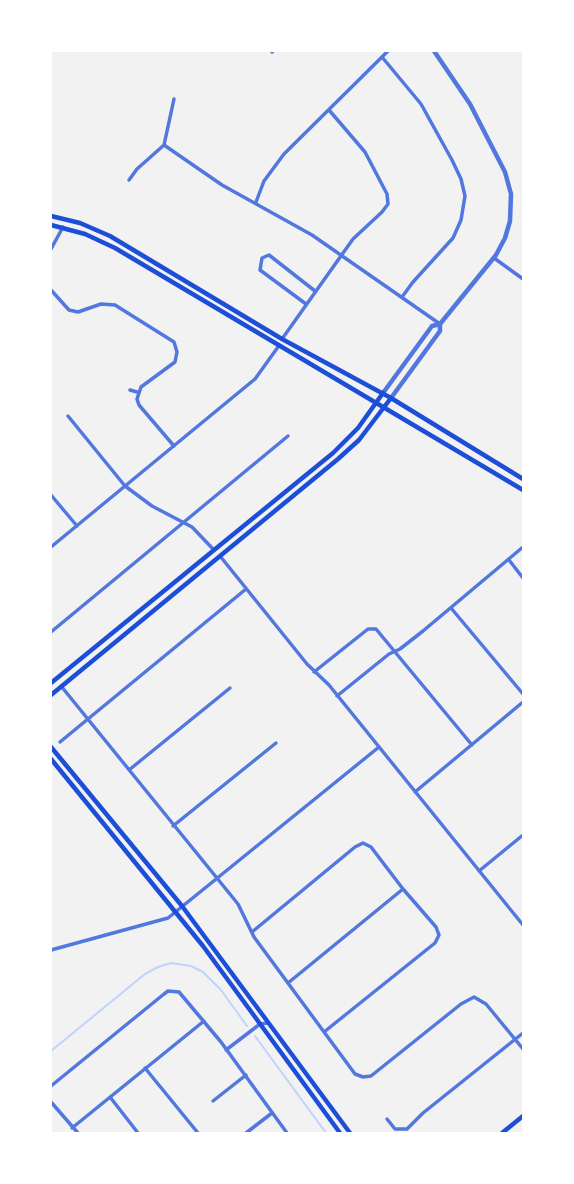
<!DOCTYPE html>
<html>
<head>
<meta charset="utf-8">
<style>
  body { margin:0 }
  #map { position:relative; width:574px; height:1184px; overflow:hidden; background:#f2f2f2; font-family:Lato,sans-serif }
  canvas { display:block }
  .frame { position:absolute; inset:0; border:52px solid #fff; pointer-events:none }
</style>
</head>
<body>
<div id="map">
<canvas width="574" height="1184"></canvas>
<div class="frame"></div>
</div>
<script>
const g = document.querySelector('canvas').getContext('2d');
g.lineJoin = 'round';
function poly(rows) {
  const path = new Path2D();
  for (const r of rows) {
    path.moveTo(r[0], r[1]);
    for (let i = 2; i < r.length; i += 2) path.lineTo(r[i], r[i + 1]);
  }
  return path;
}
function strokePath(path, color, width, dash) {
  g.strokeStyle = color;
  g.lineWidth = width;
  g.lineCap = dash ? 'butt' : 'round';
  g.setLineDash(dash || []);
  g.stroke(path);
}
const stream = poly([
  [255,1036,326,1133],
  [51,1051,145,974,158,967,171,963,191,966,203,972,221,990,247,1026]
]);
const minor = poly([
  [272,52,273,51],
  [382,57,421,104,452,160,461,179,465,196,461,220,453,238,413,282,402,297],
  [164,145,174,99],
  [129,180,137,169,164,145,222,185,312,235,440,324],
  [256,202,264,181,284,154,388,51],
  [51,249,63,227],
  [494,258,523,279],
  [51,290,69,310,78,312,101,304,115,305,174,342,177,352,175,362,141,387,137,399,139,405,174,446],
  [306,304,260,270,262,258,269,255,315,291],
  [282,339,353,239,382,212,388,204,387,194,365,152,329,110],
  [130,390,137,392],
  [68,416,125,486,152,506,192,527,214,550],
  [51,495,77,526],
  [51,547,255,379,278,347],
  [220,556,307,664,329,685,523,925],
  [509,560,523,578],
  [451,608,523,694],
  [51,632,288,436],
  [314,672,368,629,376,629,472,745],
  [61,686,238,904,254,937,355,1074,363,1077,371,1076,461,1004,474,997,486,1004,523,1049],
  [337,696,389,654,400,649,423,631,523,547],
  [60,742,246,589],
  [129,770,230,688],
  [415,792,523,702],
  [173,826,276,743],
  [479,871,523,835],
  [252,932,355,847,363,843,371,847,403,889,436,927,439,935,435,943,324,1032],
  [51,950,168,918,379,747],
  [288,983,403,889],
  [226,1050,260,1024,268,1023],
  [145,1068,198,1133],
  [51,1086,164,994,168,991,179,992,221,1042,287,1133],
  [110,1097,138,1133],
  [213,1101,246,1075],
  [51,1102,78,1133],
  [387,1119,395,1129,407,1129,423,1113,523,1033],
  [72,1128,204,1021],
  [246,1133,272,1113]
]);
const tertiary = poly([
  [383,393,432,326,440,324,496,255,505,238,510,221,511,194,505,172,470,104,434,51],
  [391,398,440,331,440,324]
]);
const secondary = poly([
  [51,216,80,223,110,236,282,339,391,398,523,479],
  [51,225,85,234,115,248,523,490],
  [51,683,333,453,358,428,383,393],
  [51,695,338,459,359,440,391,398],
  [51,747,182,906,350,1133],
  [51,759,203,946,340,1133],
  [502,1133,523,1116]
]);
strokePath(stream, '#bfd3fe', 2);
strokePath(minor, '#5277de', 3.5);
strokePath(tertiary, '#5277de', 4.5);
strokePath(secondary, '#1d4ed8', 4.5);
</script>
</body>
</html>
